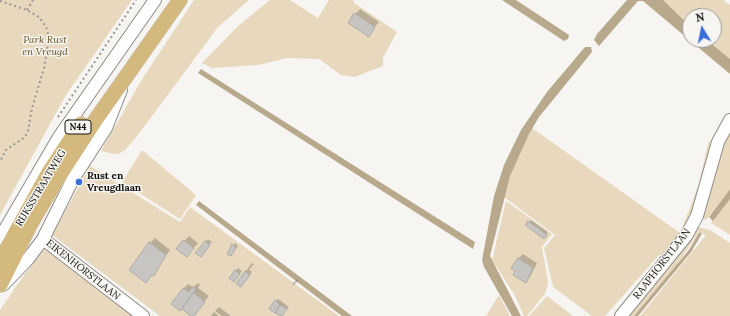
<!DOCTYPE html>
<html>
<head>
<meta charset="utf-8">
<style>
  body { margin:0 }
  #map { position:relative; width:730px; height:316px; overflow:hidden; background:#f7f5f1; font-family:Lora,serif }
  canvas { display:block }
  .north { position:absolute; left:682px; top:8px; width:40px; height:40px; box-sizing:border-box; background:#f7f5f1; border:1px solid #9c9a97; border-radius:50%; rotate:350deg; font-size:11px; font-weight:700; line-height:16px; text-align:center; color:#131211 }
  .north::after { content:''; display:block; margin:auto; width:14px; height:18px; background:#386fde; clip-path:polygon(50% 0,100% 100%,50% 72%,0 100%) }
</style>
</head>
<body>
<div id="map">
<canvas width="730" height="316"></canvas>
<div class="north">N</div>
</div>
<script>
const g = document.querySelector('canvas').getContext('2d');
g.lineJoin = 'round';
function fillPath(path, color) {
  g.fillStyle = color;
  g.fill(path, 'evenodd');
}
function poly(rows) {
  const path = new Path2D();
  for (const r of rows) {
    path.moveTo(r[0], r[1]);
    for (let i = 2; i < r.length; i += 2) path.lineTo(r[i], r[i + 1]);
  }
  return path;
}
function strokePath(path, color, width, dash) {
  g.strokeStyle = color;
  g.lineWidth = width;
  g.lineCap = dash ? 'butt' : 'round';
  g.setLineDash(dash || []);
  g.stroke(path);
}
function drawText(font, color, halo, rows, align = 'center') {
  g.font = font + ' Lora,serif';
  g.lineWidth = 3;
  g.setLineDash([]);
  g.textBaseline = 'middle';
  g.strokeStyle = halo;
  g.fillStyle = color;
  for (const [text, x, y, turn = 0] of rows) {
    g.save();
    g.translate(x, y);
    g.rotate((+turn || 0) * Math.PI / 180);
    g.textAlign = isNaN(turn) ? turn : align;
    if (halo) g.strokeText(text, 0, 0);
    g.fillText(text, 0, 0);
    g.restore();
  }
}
const green = poly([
  [0,0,132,0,66,95,0,215],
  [194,0,249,0,218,27,138,135,126,149,119,154,114,154,101,151,141,81],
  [270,0,290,0,318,18,329,0,354,0,353,2,397,32,383,58,383,66,355,77,341,75,319,59,287,58,258,65,212,68,202,63,238,26],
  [663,0,723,0,730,5,730,59,707,40,714,40,714,16,690,16,690,26],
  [730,127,730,189,706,220,701,216,714,167],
  [532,128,680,233,698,187,709,140,713,147,699,201,684,234,664,255,659,255,605,316,592,316,553,287,544,248,555,235,504,197,510,176,517,157],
  [142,150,196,195,180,219,122,182],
  [90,166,180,222,190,207,339,316,160,316,52,235],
  [730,199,730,235,711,223],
  [506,201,552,234,542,247,548,281,547,287,545,294,527,316,524,316,514,294,492,260],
  [699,227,710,230,730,243,730,316,640,316,706,235,699,232,676,266,634,316,626,316,695,228],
  [45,249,79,275,133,316,0,316,0,310,24,275],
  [499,295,510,316,486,316],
  [547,296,573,316,529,316]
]);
const water = poly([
  [502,0,516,0,569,35,568,39,564,41],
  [627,0,663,0,690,26,690,40,707,40,730,59,730,74,643,1,638,1,599,46,594,40,597,34],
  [585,47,591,47,592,52,539,117,529,134,510,176,490,256,521,316,512,316,484,267,482,260,494,196,504,165,521,130,547,92],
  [201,69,475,242,473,249,198,73],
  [730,189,730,199,713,221,709,217],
  [199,201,352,316,342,316,196,205]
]);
const shadow = poly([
  [360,9,379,22,368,35,355,14],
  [531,220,548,232,546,235,529,222],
  [189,236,198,243,187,256,184,241],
  [155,238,170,250,153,275,150,243],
  [208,239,212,242,203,254,197,253],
  [235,243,238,246,231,255,228,253],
  [523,254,537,263,530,277,526,282,516,270,518,259],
  [252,263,254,264,249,270,252,272,243,284,237,283],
  [238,268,242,271,236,279,230,278],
  [297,279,298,281,294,285,292,284],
  [198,283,200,285,198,288,209,296,193,316,184,288,188,284,193,287],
  [278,299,289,307,281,316,270,308],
  [219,307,231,316,222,316,215,311],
  [214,312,219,316,211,316]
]);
const stream = poly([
  [636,316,690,251,700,234]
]);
const building = poly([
  [354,13,375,27,369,37,348,23,354,13],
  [528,221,547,235,544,239,525,225,528,221],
  [183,240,194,248,187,257,176,249,183,240],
  [205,241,210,245,201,257,195,253,205,241],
  [149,242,166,255,154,276,152,275,146,283,129,270,149,242],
  [232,244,236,248,231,256,227,254,232,244],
  [518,258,533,268,526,283,513,275,515,271,511,268,518,258],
  [235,270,240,274,234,282,229,278,235,270],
  [245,271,250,275,241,287,236,284,245,271],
  [192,287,196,289,180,311,171,304,183,288,189,292,192,287],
  [196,289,194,293,205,302,194,316,191,316,182,309,180,311,196,289],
  [275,300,280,305,275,313,269,309,275,300],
  [280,305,287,309,282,316,275,313,280,305]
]);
const path = poly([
  [0,1,27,10,39,17,46,27,49,38,44,68,32,108,28,131,25,137,6,150,0,161],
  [27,10,33,0],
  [58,117,136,0]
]);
const minor = poly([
  [0,238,59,137,155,0],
  [43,239,143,316],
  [3,285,28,259,43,239,73,179,106,128,121,90],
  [621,316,686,236,697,216,718,142,730,120]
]);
const major = poly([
  [0,261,48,174,81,124],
  [0,285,30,225,57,179,94,122,180,0]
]);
const markers = [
  [79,182,4,"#386fde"]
];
const shields = [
  [78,127,26]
];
const shieldNames = [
  ["N44",78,127]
];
const parkNames = [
  ["Park Rust",45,40],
  ["en Vreugd",45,52]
];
const poiNames = [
  ["Rust en",87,176],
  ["Vreugdlaan",87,188]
];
const streetNames = [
  ["RIJKSSTRAATWEG",41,188,-59],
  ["RAAPHORSTLAAN",662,264,-52],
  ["EIKENHORSTLAAN",83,270,38]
];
fillPath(green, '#e8d9be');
fillPath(water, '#b8a98d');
fillPath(shadow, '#0003');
strokePath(stream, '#b8a98d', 3);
fillPath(building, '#c7c5c1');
strokePath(building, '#afada9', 1);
strokePath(minor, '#8e8c88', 14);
strokePath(major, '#d0d0cf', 16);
strokePath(path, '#999794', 2, [2, 3]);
strokePath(minor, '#fff', 12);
strokePath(major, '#d4b97f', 15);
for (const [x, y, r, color] of markers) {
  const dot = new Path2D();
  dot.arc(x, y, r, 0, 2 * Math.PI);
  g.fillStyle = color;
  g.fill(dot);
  strokePath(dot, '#f7f5f1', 1.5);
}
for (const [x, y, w] of shields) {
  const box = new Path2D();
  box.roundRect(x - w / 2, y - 7, w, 14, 3);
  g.fillStyle = '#f7f5f1';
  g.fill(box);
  strokePath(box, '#131211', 1);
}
drawText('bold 9px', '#131211', null, shieldNames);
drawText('italic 10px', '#685121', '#f7f5f1', parkNames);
drawText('bold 10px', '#131211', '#f7f5f1', poiNames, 'left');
drawText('10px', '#131211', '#f7f5f1', streetNames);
</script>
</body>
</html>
